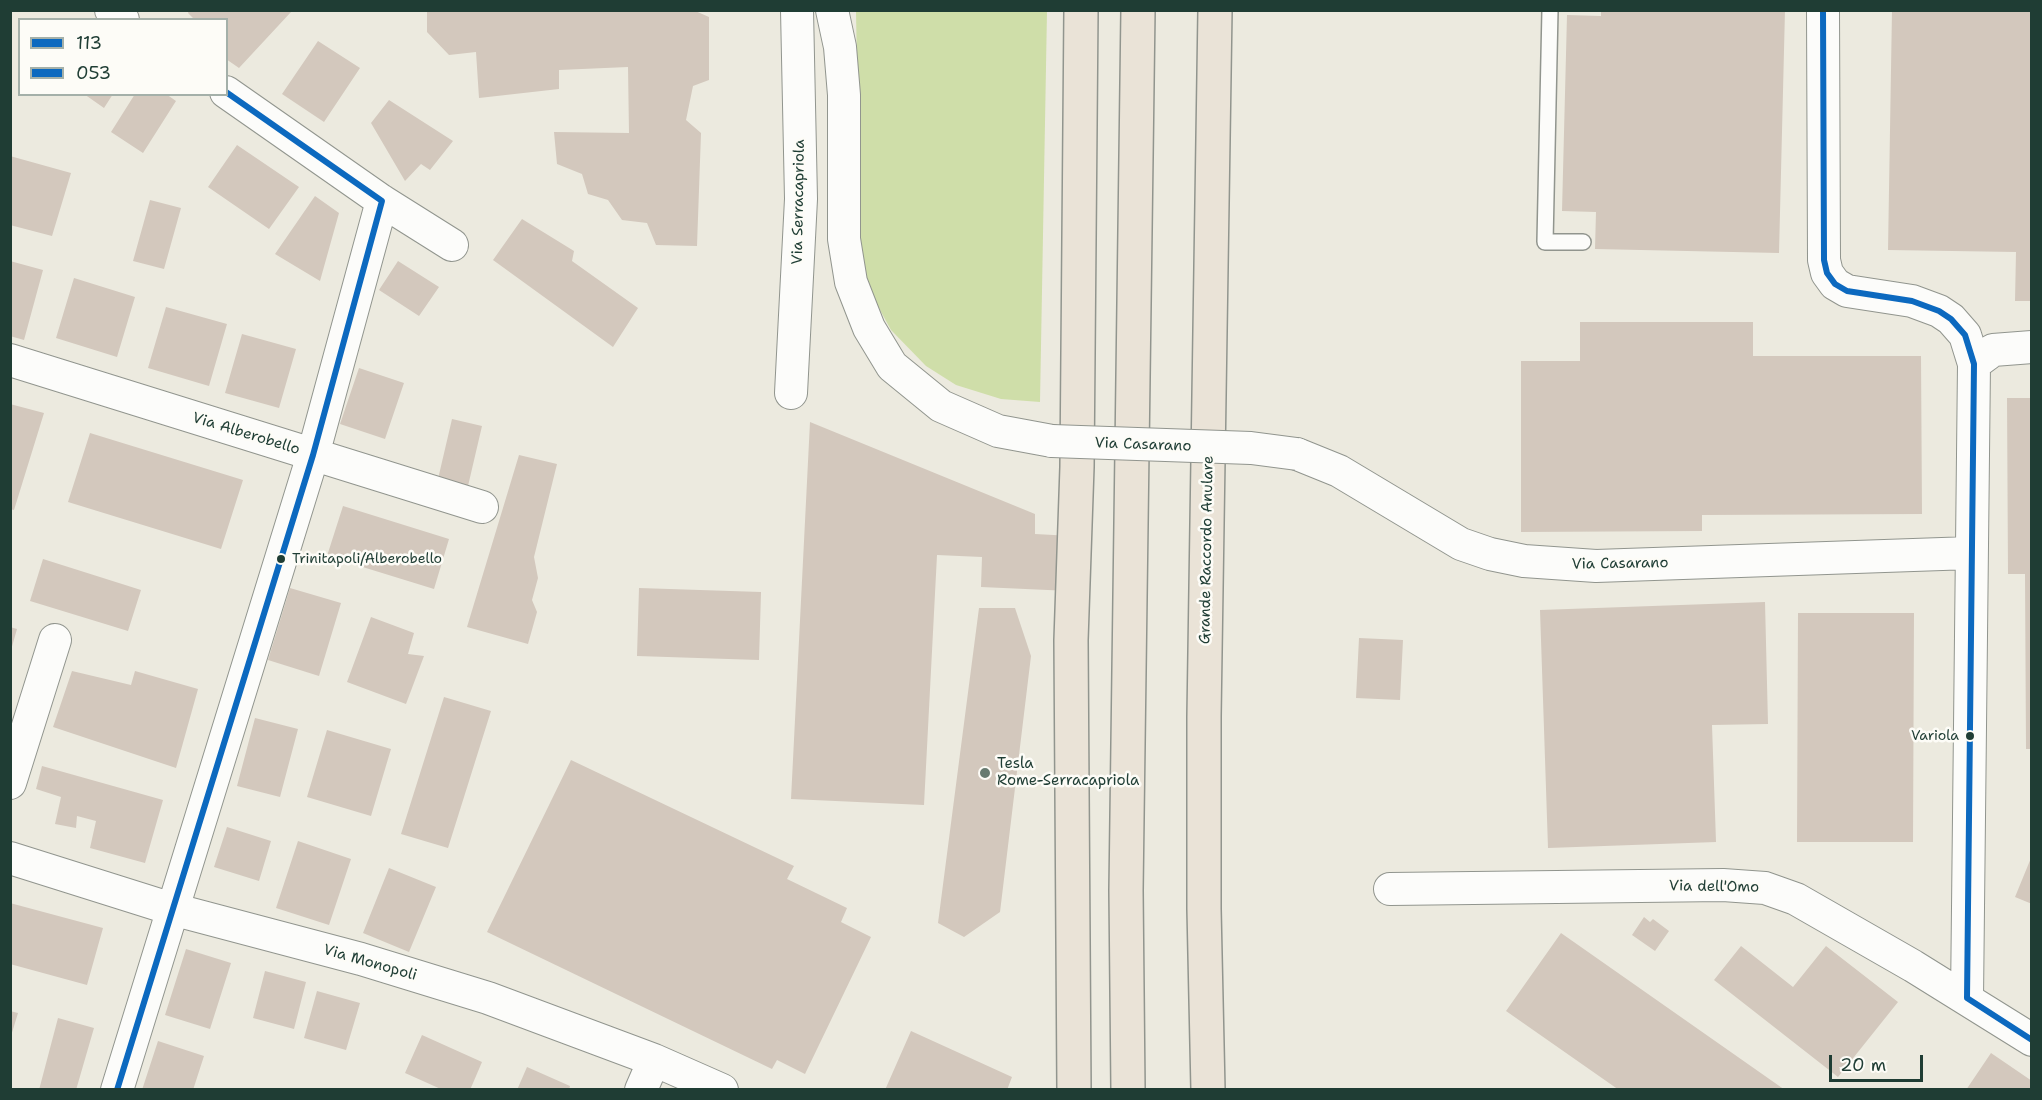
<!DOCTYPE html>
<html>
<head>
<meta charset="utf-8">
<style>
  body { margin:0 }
  #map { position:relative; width:2042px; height:1100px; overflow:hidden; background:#eceadf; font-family:"Shantell Sans",sans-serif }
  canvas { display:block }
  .frame { position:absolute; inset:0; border:12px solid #1f3d34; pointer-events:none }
  .legend { position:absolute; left:18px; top:18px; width:210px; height:78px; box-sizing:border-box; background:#fdfcf7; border:2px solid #a4b0a9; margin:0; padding:8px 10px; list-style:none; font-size:18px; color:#1f3d34 }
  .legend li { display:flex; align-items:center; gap:12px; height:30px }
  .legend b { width:30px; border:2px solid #a4b0a9 }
  .scale { position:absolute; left:1829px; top:1055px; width:94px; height:27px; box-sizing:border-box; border:3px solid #1f3d34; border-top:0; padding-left:8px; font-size:18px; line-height:21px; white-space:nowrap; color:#1f3d34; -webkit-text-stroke:4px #fdfcf7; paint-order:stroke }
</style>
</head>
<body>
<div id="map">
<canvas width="2042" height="1100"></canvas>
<div class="frame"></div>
<ul class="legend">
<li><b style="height:8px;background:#0c69bf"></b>113</li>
<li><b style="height:8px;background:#0c69bf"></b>053</li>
</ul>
<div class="scale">20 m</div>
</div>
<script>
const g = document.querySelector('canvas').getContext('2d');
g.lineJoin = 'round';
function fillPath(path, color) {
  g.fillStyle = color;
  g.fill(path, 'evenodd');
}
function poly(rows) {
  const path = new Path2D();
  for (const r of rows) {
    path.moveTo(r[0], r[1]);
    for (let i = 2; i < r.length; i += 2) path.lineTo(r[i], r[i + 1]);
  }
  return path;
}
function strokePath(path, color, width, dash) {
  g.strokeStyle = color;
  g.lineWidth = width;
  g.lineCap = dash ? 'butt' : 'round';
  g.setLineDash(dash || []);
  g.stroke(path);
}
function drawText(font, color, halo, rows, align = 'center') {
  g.font = font + ' "Shantell Sans",sans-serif';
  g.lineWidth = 5;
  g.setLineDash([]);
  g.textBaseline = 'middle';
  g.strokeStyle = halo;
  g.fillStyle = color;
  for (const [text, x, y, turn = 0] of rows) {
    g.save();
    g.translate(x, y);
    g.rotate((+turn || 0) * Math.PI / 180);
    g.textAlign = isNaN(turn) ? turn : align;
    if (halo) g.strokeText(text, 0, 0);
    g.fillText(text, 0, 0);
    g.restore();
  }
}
const green = poly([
  [856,11,1047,11,1040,402,1001,399,956,385,926,366,891,330,868,288,860,241]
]);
const building = poly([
  [189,10,289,10,291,12,239,68,226,59,226,20,195,20,188,13],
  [427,10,693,10,709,17,709,80,693,86,686,120,701,133,697,246,656,245,647,223,622,220,608,200,588,194,582,174,557,164,554,132,629,133,628,67,559,70,559,89,479,98,476,52,449,55,427,32],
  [1601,10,1785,10,1779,253,1595,249,1596,212,1562,211,1567,15,1601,16],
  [1892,10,2032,10,2032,301,2015,301,2016,252,1888,250],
  [318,41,360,68,324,122,282,94],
  [84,94,113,94,104,108],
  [135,94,166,94,176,101,143,153,111,132],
  [389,100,453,141,430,170,421,164,405,181,371,123],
  [237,145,299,187,269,229,208,187],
  [10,156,71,173,52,236,10,225],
  [315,196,339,213,320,281,275,254],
  [150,200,181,208,164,269,133,261],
  [522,219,574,251,572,261,638,308,613,347,493,260],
  [10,261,43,270,24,340,10,336],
  [398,261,439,287,419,316,379,290],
  [74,278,135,297,117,357,56,338],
  [166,307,227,324,209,386,148,368],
  [1580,322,1753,322,1753,356,1921,356,1922,514,1702,515,1702,531,1521,532,1521,361,1580,361],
  [242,334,296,349,279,408,225,393],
  [359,368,404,383,385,439,340,424],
  [2007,398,2032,398,2032,749,2026,749,2025,574,2008,574],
  [10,404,44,413,14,510,10,509],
  [452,419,482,426,468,486,438,479],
  [810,422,1035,514,1035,534,1072,536,1070,591,981,587,982,557,937,555,924,805,791,799],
  [90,433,243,480,221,549,68,502],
  [519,455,557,464,534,557,538,578,532,600,537,612,528,644,467,627],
  [343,506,449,539,434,589,327,556],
  [43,559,141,590,128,631,30,601],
  [290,588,341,603,319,676,268,660],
  [639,588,761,592,759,660,637,656],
  [1765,602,1768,724,1712,725,1716,842,1548,848,1540,610],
  [979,608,1015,608,1031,656,1000,912,964,937,938,923],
  [1798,613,1914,613,1913,842,1797,842],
  [371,617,414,633,408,654,424,656,406,704,347,682],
  [10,627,17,629,11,650,10,650],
  [1359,638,1403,640,1400,700,1356,698],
  [72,671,131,685,135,671,198,689,176,768,53,727],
  [444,697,491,711,448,848,401,834],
  [255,718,298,729,280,797,237,786],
  [327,730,391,749,371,816,307,797],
  [571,760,794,866,787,879,847,908,841,922,871,937,805,1074,777,1060,772,1069,487,932],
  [42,766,163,800,145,863,90,848,96,821,77,816,76,828,55,824,61,797,36,789],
  [227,827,271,841,259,881,214,867],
  [298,841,351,859,329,925,276,908],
  [2031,858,2032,858,2032,904,2015,897],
  [389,868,436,887,409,952,363,933],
  [10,903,103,928,87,985,10,964],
  [1644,917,1650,922,1653,919,1669,931,1655,951,1632,935],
  [1561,933,1785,1090,1619,1090,1506,1011],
  [1741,946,1793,987,1826,946,1898,1002,1838,1077,1714,980],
  [186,949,231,963,210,1029,165,1015],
  [265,971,306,982,294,1029,253,1018],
  [317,991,360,1003,346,1050,304,1038],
  [10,1011,18,1013,11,1036,10,1036],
  [58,1018,94,1028,76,1090,39,1090],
  [911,1031,1012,1077,1007,1090,885,1090],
  [422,1035,482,1062,470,1090,443,1090,405,1073],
  [158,1041,204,1056,193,1090,142,1090],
  [1991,1053,2032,1081,2032,1090,1966,1090],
  [527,1067,570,1086,569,1090,517,1090]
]);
const service = poly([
  [1550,10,1545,242,1583,242]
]);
const minor = poly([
  [111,10,123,20],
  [832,10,840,47,844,95,844,239,851,282,869,328,892,366,941,406,998,431,1052,441],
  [1823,10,1824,260,1827,273,1835,284,1847,291,1912,301,1939,311,1951,319,1965,335,1974,364,1967,998],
  [226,92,382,201,452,245],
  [10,360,482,507],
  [1974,364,1993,350,2032,347],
  [791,393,801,199,797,10],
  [1297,454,1339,471,1461,544,1490,554,1524,561,1596,566,1971,553],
  [10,783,55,640],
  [10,858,172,909,361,959,488,998,654,1060,722,1090],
  [1390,889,1723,885,1765,888,1796,899,1913,966,2032,1040],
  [117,1090,313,455,382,201],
  [641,1090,654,1060]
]);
const motorway = poly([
  [1074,1090,1071,640,1077,467,1081,10],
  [1128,1090,1126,890,1138,10],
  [1208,1090,1204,909,1204,716,1215,10]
]);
const minorBridge = poly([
  [1052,441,1251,448,1297,454]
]);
const bus1 = poly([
  [1823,10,1824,260,1827,273,1835,284,1847,291,1912,301,1939,311,1951,319,1965,335,1974,364,1967,998,2032,1040]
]);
const bus2 = poly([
  [117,1090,313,455,382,201,226,92]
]);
const markers = [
  [281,559,5,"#1f3d34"],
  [1970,736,5,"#1f3d34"],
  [985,773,6,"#677a70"]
];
const busNames = [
  ["Trinitapoli/Alberobello",292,559],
  ["Variola",1959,736,"right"]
];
const streetNames = [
  ["Via Serracapriola",799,202,-89],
  ["Via Alberobello",246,434,17],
  ["Via Casarano",1143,445,2],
  ["Grande Raccordo Anulare",1207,550,-89],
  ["Via Casarano",1620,564,-1],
  ["Via dell'Omo",1714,887,1],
  ["Via Monopoli",370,963,16]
];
const poiNames = [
  ["Tesla",997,764],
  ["Rome-Serracapriola",997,781]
];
fillPath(green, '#cfdea9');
fillPath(building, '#d3c8bd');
strokePath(service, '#91958e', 18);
strokePath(minor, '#91958e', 34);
strokePath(motorway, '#91958e', 36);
strokePath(service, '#fcfcfa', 15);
strokePath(minor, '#fcfcfa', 32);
strokePath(motorway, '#eae3d7', 33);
strokePath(minorBridge, '#91958e', 34, []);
strokePath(minorBridge, '#fcfcfa', 32);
strokePath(bus1, '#0c69bf', 6);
strokePath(bus2, '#0c69bf', 6);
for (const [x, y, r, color] of markers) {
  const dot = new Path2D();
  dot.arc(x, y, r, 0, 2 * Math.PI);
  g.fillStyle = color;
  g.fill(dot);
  strokePath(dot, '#fdfcf7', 2);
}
drawText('14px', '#1f3d34', '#fdfcf7', busNames, 'left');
drawText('15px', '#1f3d34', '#fdfcf7', streetNames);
drawText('15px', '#1f3d34', '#fdfcf7', poiNames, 'left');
</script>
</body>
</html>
